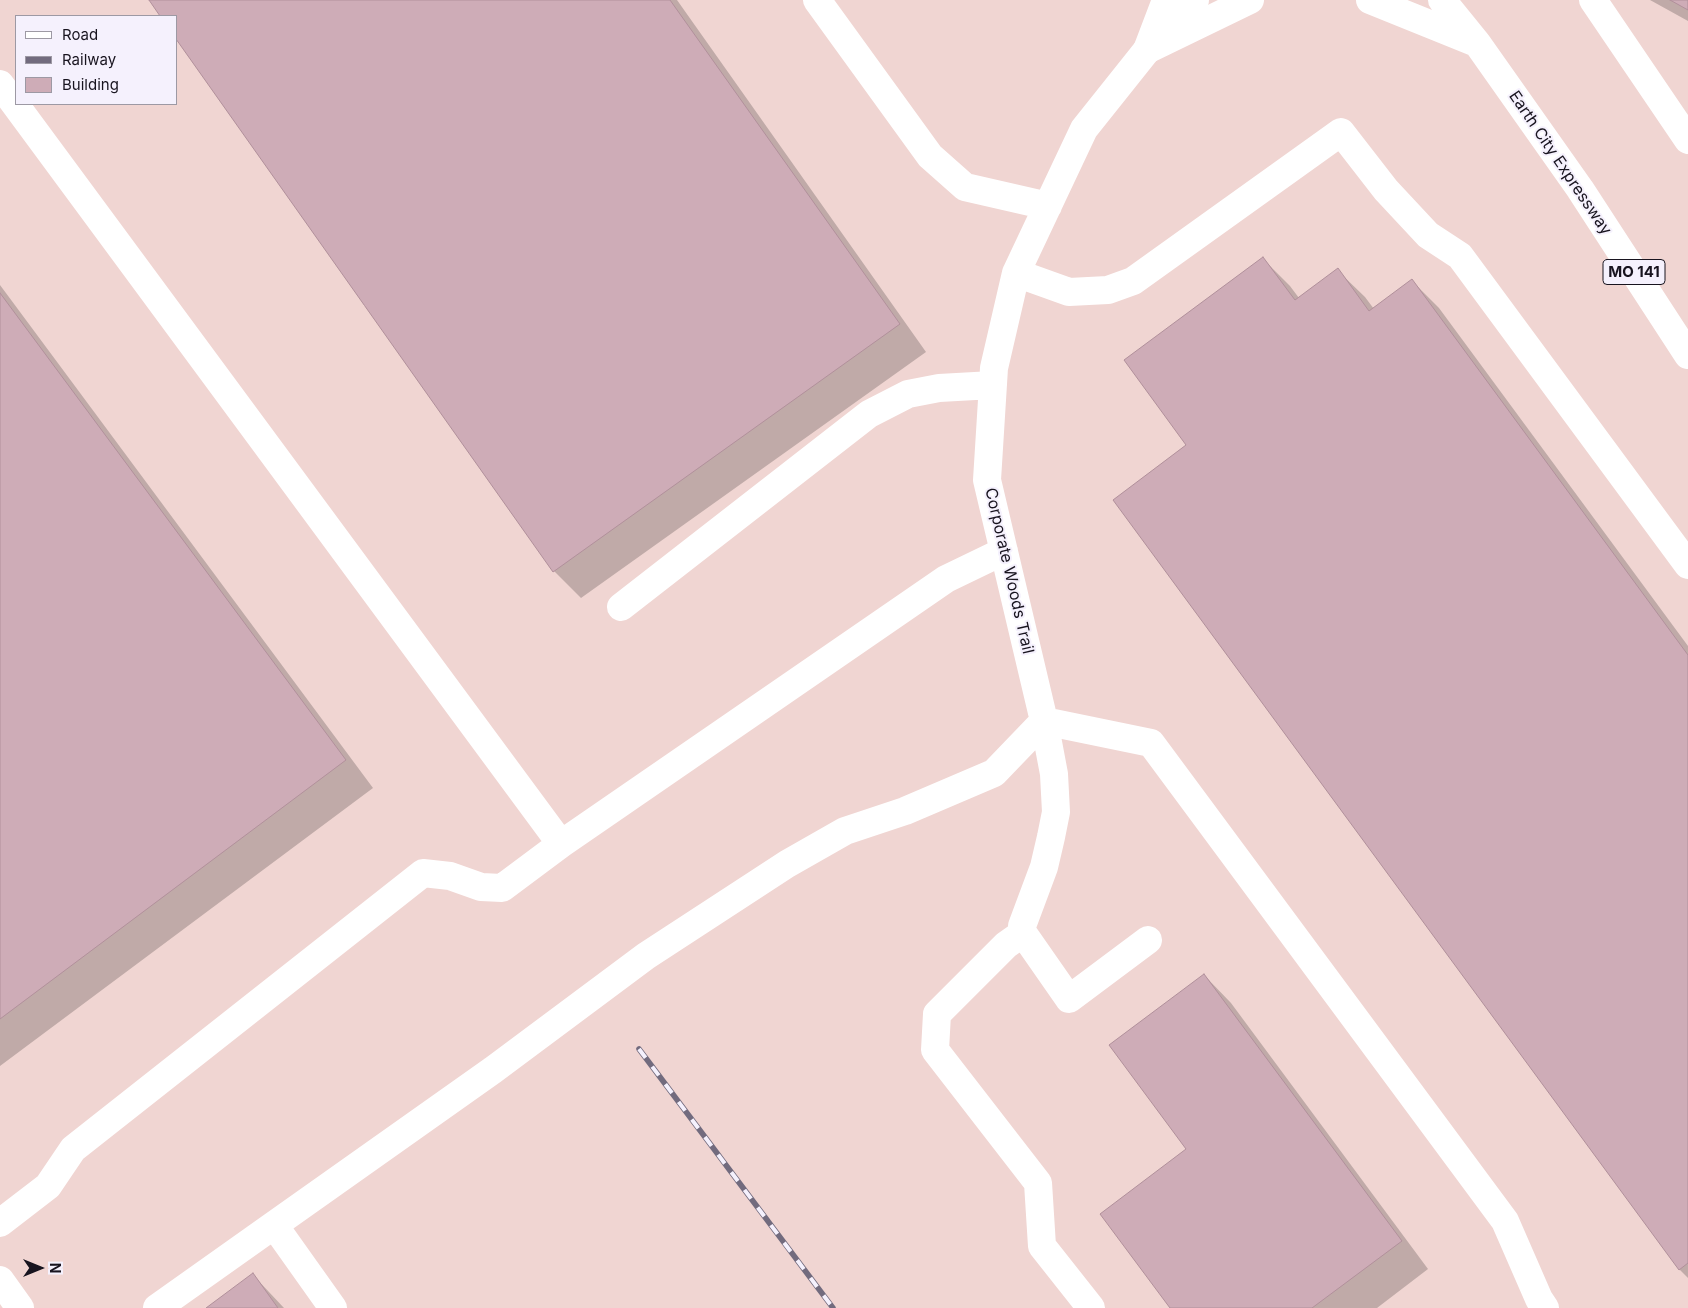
<!DOCTYPE html>
<html>
<head>
<meta charset="utf-8">
<style>
  body { margin:0 }
  #map { position:relative; width:1688px; height:1308px; overflow:hidden; background:#eae0fe; font-family:Inter,sans-serif }
  canvas { display:block }
  .legend { position:absolute; left:15px; top:15px; width:162px; height:90px; box-sizing:border-box; background:#f5f1fd; border:1px solid #9d99a4; margin:0; padding:6px 9px; list-style:none; font-size:15px; color:#18141f }
  .legend li { display:flex; align-items:center; gap:10px; height:25px }
  .legend b { width:25px; border:1px solid #9d99a4 }
  .north { position:absolute; left:15px; top:1243px; width:50px; height:50px; -webkit-text-stroke:4px #f5f1fd; paint-order:stroke; rotate:90deg; font-size:14px; font-weight:700; line-height:20px; text-align:center; color:#18141f }
  .north::after { content:''; display:block; margin:auto; width:18px; height:22px; background:#18141f; clip-path:polygon(50% 0,100% 100%,50% 72%,0 100%) }
</style>
</head>
<body>
<div id="map">
<canvas width="1688" height="1308"></canvas>
<ul class="legend">
<li><b style="height:6px;background:#fff"></b>Road</li>
<li><b style="height:6px;background:#726b7e"></b>Railway</li>
<li><b style="height:14px;background:#ceacb7"></b>Building</li>
</ul>
<div class="north">N</div>
</div>
<script>
const g = document.querySelector('canvas').getContext('2d');
g.lineJoin = 'round';
function fillPath(path, color) {
  g.fillStyle = color;
  g.fill(path, 'evenodd');
}
function poly(rows) {
  const path = new Path2D();
  for (const r of rows) {
    path.moveTo(r[0], r[1]);
    for (let i = 2; i < r.length; i += 2) path.lineTo(r[i], r[i + 1]);
  }
  return path;
}
function strokePath(path, color, width, dash) {
  g.strokeStyle = color;
  g.lineWidth = width;
  g.lineCap = dash ? 'butt' : 'round';
  g.setLineDash(dash || []);
  g.stroke(path);
}
function drawText(font, color, halo, rows, align = 'center') {
  g.font = font + ' Inter,sans-serif';
  g.lineWidth = 4;
  g.setLineDash([]);
  g.textBaseline = 'middle';
  g.strokeStyle = halo;
  g.fillStyle = color;
  for (const [text, x, y, turn = 0] of rows) {
    g.save();
    g.translate(x, y);
    g.rotate((+turn || 0) * Math.PI / 180);
    g.textAlign = isNaN(turn) ? turn : align;
    if (halo) g.strokeText(text, 0, 0);
    g.fillText(text, 0, 0);
    g.restore();
  }
}
const industrial = poly([
  [0,0,1688,0,1688,1308,0,1308],
  [16,16,176,16,176,104,16,104]
]);
const shadow = poly([
  [150,0,677,0,926,352,581,598,554,571,176,16,162,16],
  [1650,0,1688,0,1688,21],
  [1263,259,1290,286,1299,298,1337,270,1365,297,1374,309,1412,281,1439,308,1688,646,1688,1278,1680,1270,1188,445],
  [0,285,373,788,0,1066],
  [1204,975,1231,1003,1428,1269,1377,1308,1171,1308],
  [253,1275,284,1308,208,1308]
]);
const building = poly([
  [149,0,670,0,900,324,553,572,176,39,176,16,160,16,149,0],
  [1670,0,1688,0,1688,10,1670,0],
  [1263,257,1295,300,1338,268,1369,311,1412,279,1688,655,1688,1263,1679,1270,1113,500,1186,445,1124,360,1263,257],
  [0,293,346,760,0,1019,0,293],
  [1204,974,1402,1241,1312,1308,1170,1308,1100,1214,1186,1149,1109,1045,1204,974],
  [253,1273,278,1308,206,1308,253,1273]
]);
const minor = poly([
  [817,0,930,156,965,187,1048,206],
  [1593,0,1688,140],
  [0,84,561,844,946,579,1004,551],
  [1016,273,1069,292,1108,290,1133,281,1341,132,1386,190,1428,235,1460,256,1688,565],
  [621,607,869,414,908,394,939,388,993,385],
  [1044,721,1151,743,1505,1221,1539,1299,1545,1308],
  [1023,933,1006,945,937,1014,935,1050,1038,1183,1042,1246,1091,1308],
  [1148,940,1069,999,1023,933,1022,926,1044,867,1051,837,1056,812,1054,774,1044,721,987,480,994,368,1016,273,1084,129,1147,50,1195,0],
  [0,1223,48,1186,73,1149,423,873,450,876,481,887,502,888,561,844],
  [0,1280,20,1308],
  [157,1308,274,1225],
  [333,1308,274,1225,493,1070,646,956,787,864,845,831,905,811,994,773,1044,721]
]);
const highway = poly([
  [1370,0,1474,42],
  [1442,0,1477,43,1580,189,1688,355],
  [1147,50,1250,0],
  [1147,50,1166,0]
]);
const rail = poly([
  [639,1049,833,1308]
]);
const shields = [
  [1634,272,62]
];
const shieldNames = [
  ["MO 141",1634,272]
];
const streetNames = [
  ["Earth City Expressway",1560,163,56],
  ["Corporate Woods Trail",1009,571,77]
];
fillPath(industrial, '#f0d5d2');
fillPath(shadow, '#0003');
fillPath(building, '#ceacb7');
strokePath(building, '#b1909b', 1);
strokePath(minor, '#fff', 28);
strokePath(highway, '#fff', 28);
strokePath(rail, '#726b7e', 5.5);
strokePath(rail, '#f5f1fd', 4, [11]);
for (const [x, y, w] of shields) {
  const box = new Path2D();
  box.roundRect(x - w / 2, y - 12.5, w, 25, 4);
  g.fillStyle = '#f5f1fd';
  g.fill(box);
  strokePath(box, '#18141f', 1);
}
drawText('bold 15px', '#18141f', null, shieldNames);
drawText('16px', '#18141f', '#f5f1fd', streetNames);
</script>
</body>
</html>
